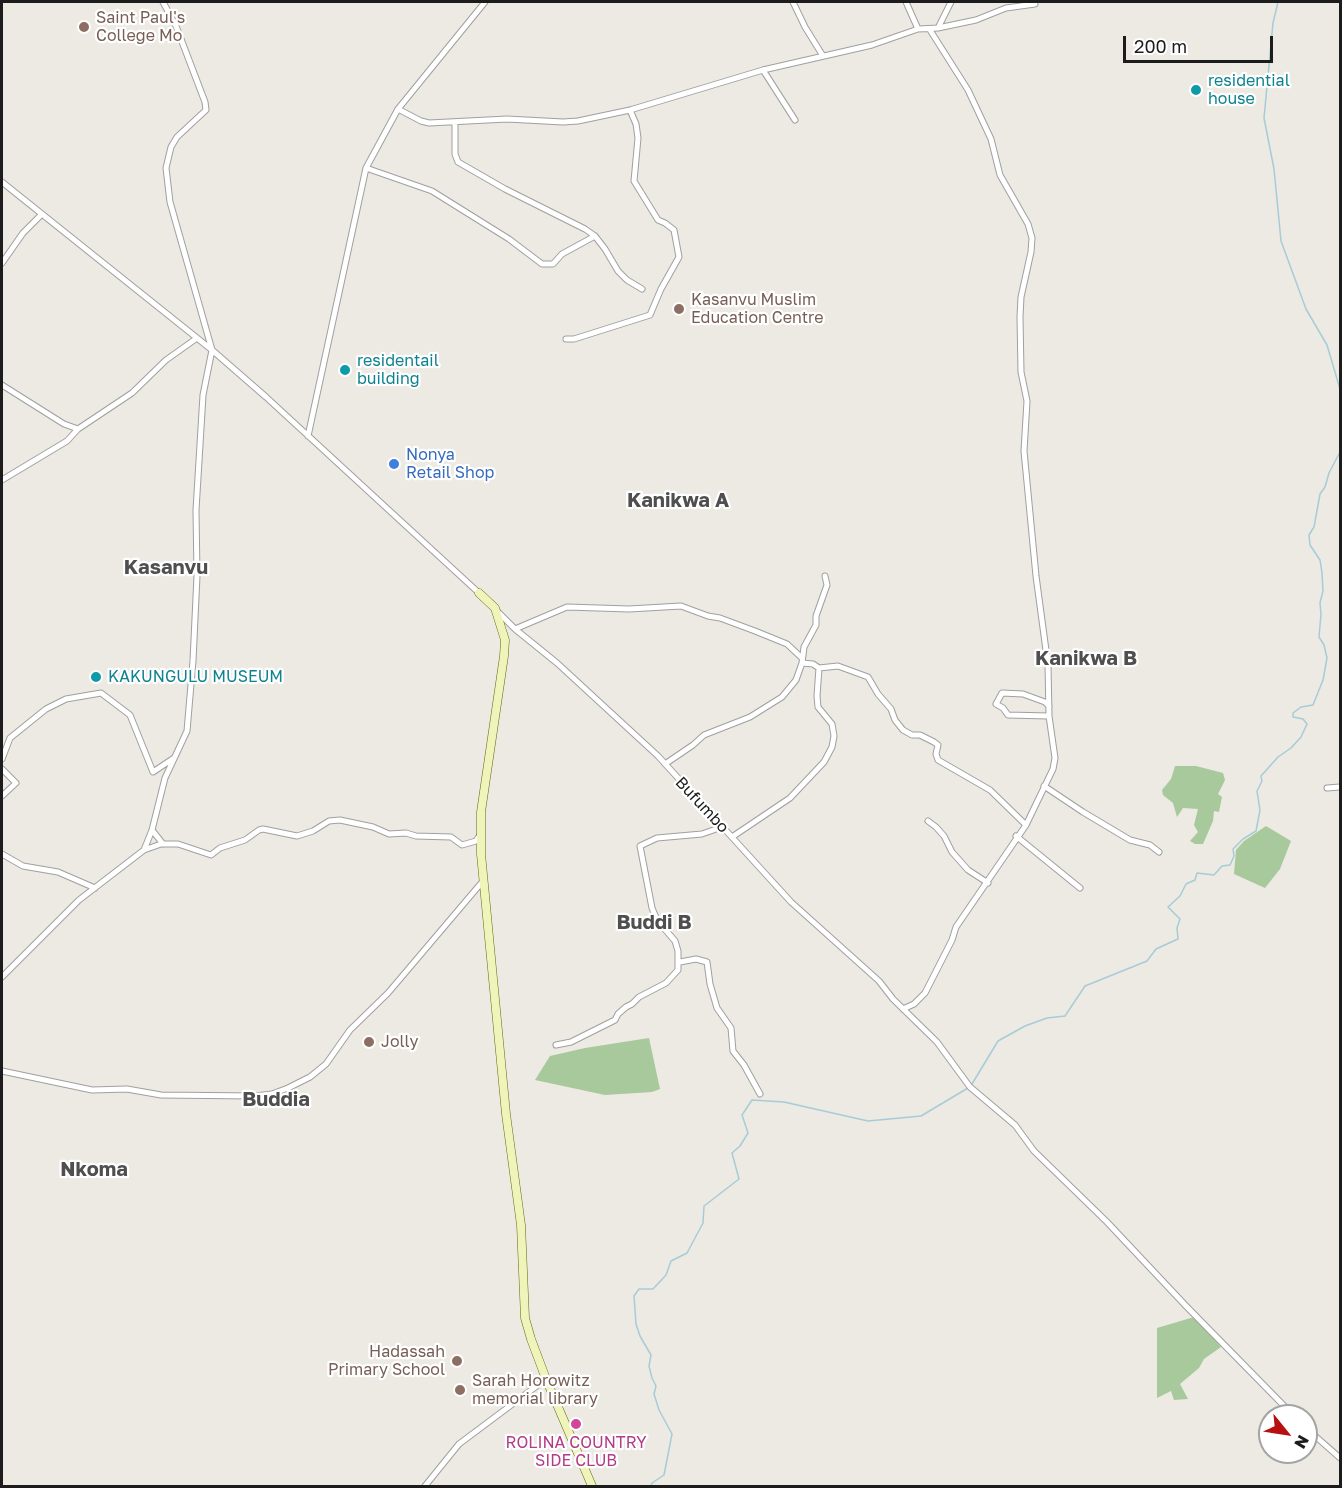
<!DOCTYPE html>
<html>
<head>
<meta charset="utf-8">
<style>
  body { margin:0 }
  #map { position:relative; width:1342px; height:1488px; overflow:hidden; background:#ede9e3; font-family:"Golos Text",sans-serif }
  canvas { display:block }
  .frame { position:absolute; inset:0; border:3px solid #1c1c1c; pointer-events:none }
  .north { position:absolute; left:1258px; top:1404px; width:60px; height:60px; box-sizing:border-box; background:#fff; border:2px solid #a4a4a4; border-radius:50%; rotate:120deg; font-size:16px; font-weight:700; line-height:24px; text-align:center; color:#1c1c1c }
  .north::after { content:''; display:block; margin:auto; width:21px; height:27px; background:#b81011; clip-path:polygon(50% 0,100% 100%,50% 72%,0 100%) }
  .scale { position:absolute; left:1123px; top:36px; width:150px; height:27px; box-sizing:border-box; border:3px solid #1c1c1c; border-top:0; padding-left:8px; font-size:18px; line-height:21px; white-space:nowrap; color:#1c1c1c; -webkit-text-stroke:4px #fff; paint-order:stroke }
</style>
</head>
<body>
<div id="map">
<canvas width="1342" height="1488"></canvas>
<div class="frame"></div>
<div class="north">N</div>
<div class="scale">200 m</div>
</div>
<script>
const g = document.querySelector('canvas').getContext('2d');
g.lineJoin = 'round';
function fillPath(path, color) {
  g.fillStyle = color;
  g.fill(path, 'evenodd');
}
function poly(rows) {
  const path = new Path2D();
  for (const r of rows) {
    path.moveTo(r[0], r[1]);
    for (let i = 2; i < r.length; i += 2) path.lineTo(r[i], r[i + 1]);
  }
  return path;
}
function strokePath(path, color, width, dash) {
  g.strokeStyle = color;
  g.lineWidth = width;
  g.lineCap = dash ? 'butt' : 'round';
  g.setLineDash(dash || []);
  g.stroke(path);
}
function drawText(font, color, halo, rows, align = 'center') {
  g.font = font + ' "Golos Text",sans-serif';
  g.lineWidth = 4.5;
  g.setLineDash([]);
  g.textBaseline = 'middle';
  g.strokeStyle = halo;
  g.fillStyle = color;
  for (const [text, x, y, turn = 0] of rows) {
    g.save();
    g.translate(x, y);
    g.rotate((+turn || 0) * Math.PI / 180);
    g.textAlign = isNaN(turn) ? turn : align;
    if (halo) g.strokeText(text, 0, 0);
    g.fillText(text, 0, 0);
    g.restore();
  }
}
const forest = poly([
  [1175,766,1196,766,1223,773,1225,780,1218,794,1222,797,1219,812,1214,811,1213,821,1203,844,1195,844,1190,841,1198,832,1194,825,1198,809,1183,808,1177,817,1173,803,1163,795,1162,790,1171,779],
  [1266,826,1291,841,1280,869,1265,888,1234,874,1236,850,1244,841],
  [649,1038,660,1089,652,1092,605,1095,535,1080,550,1056,585,1048],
  [1194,1317,1221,1347,1204,1359,1199,1368,1180,1384,1188,1399,1174,1400,1171,1391,1157,1398,1157,1328]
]);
const stream = poly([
  [1278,2,1273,23,1264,118,1274,169,1281,241,1306,309,1327,345,1340,389],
  [972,1084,998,1041,1025,1026,1047,1018,1065,1016,1085,986,1147,961,1156,949,1178,939,1177,928,1180,919,1168,907,1180,896,1186,884,1195,880,1197,873,1214,875,1222,866,1230,865,1234,856,1233,849,1243,839,1256,831,1260,810,1257,791,1262,781,1261,776,1278,757,1291,748,1301,737,1307,724,1303,719,1293,717,1293,713,1301,707,1313,705,1323,680,1327,658,1324,645,1319,637,1321,614,1320,603,1323,591,1322,573,1320,560,1310,545,1309,535,1314,527,1320,494,1325,487,1329,473,1340,452],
  [651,1486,652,1483,664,1475,672,1434,659,1410,654,1394,656,1386,652,1378,649,1366,651,1355,640,1336,636,1324,634,1296,639,1289,653,1289,666,1275,671,1261,687,1253,703,1223,704,1206,739,1179,732,1153,740,1146,748,1133,742,1115,752,1100,784,1102,868,1121,921,1116,968,1088]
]);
const street = poly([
  [793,2,805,27,823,56],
  [906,2,918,29],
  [938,28,976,20,1006,8,1035,4,1034,2],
  [763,70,795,120],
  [398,109,421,121,429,123,507,119,563,122,578,121,630,110,763,70,872,45,918,29,938,28,951,2],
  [455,122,455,154,458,162,505,189,585,229,595,236,605,249,618,271,627,280,642,289],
  [366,168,432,191,509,239,542,264,553,264,562,254,595,236],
  [2,182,212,350,266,397,479,593],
  [2,263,23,233,42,214],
  [566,339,574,339,650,315,661,289,679,257,674,230,665,223,658,220,634,181,638,138,636,124,630,110],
  [2,385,64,424,78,429],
  [308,436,366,168,398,109,485,2],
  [2,480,67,441,78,429,132,393,166,360,197,338],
  [497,611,515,629,557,663,658,756,791,902,879,981,893,999,937,1042,970,1087,1015,1125,1034,1151,1107,1222,1186,1306,1294,1416],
  [515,629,567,607,629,609,681,606,708,616,720,618,755,631,787,644,802,658],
  [819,668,838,666,868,677,878,694,891,709,895,720,903,730,912,735,920,735,934,742,938,745,936,754,938,760,990,790,1026,825],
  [1049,706,1045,702,1023,694,1002,693,996,704,1003,708,1008,715,1049,716],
  [2,759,10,738,46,709,66,699,101,693,130,715,153,772,174,758],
  [665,764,693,745,704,735,750,717,782,697,796,680,802,663],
  [2,769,16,783,2,796],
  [1044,786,1083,812,1130,840,1150,845,1159,852],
  [1327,788,1340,787],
  [928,821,936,827,944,836,952,852,968,870,988,883],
  [152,830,163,844],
  [1016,836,1080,888],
  [732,837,790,798,824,762,832,747,834,736,832,724,818,707,817,696,819,668,813,664,802,663,804,647,816,625,816,616,827,585,825,576],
  [144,850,161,844,178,844,211,855,220,848,245,840,259,830,263,829,297,836,313,831,329,821,340,820,373,827,389,834,406,833,416,836,451,837,462,845,476,841,480,835],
  [2,854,23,866,58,872,95,888],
  [680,962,696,959,707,962,710,984,717,1008,731,1028,733,1051,744,1065,760,1094],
  [2,977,79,900,144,850,152,830,165,778,187,731,193,661,197,576,196,510,203,395,212,350,170,202,166,168,171,147,177,137,206,110,205,102,176,26,163,2],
  [903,1009,914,1004,925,993,952,940,956,927,1026,825,1053,769,1055,758,1049,716,1048,665,1036,576,1024,451,1027,401,1021,372,1020,317,1021,297,1031,252,1032,238,1028,224,1000,175,991,139,968,90,930,30],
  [556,1045,571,1042,615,1020,618,1014,626,1007,632,1004,639,997,666,983,678,970,678,951,675,941,657,920,652,908,640,846,657,838,702,834,722,827],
  [2,1071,92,1090,127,1089,161,1095,255,1096,272,1094,288,1088,310,1077,326,1064,350,1030,388,993,483,881],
  [1306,1428,1340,1458],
  [425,1486,459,1444,546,1379]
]);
const secondary = poly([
  [479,593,495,608,505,640,504,656,481,812,481,854,506,1114,521,1225,525,1318,531,1339,546,1379,592,1486]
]);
const markers = [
  [84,27,6,"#8d6e63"],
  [1196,90,6,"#0f9aa8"],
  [679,309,6,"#8d6e63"],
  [345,370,6,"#0f9aa8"],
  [394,464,6,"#3f7fe0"],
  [96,677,6,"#0f9aa8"],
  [369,1042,6,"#8d6e63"],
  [457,1361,6,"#8d6e63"],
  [460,1390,6,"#8d6e63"],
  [576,1424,6,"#d1479c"]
];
const educationNames = [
  ["Saint Paul's",96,18],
  ["College Mo",96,36],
  ["Kasanvu Muslim",691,300],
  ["Education Centre",691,318],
  ["Jolly",381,1042],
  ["Hadassah",445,1352,"right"],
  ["Primary School",445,1370,"right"],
  ["Sarah Horowitz",472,1381],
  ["memorial library",472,1399]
];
const cultureNames = [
  ["residential",1208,81],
  ["house",1208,99],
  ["residentail",357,361],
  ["building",357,379],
  ["KAKUNGULU MUSEUM",108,677]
];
const shopNames = [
  ["Nonya",406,455],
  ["Retail Shop",406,473]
];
const streetNames = [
  ["Bufumbo",702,805,47]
];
const hotelNames = [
  ["ROLINA COUNTRY",576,1443],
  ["SIDE CLUB",576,1461]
];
const quarterNames = [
  ["Kanikwa A",678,501],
  ["Kasanvu",166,568],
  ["Kanikwa B",1086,659],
  ["Buddi B",654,923],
  ["Buddia",276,1100],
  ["Nkoma",94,1170]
];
fillPath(forest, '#a8c99b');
strokePath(stream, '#a6ccd7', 1.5);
strokePath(street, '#a0a0a0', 7);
strokePath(secondary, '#60690d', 9);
strokePath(street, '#fff', 5);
strokePath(secondary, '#f1f4ba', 8);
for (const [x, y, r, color] of markers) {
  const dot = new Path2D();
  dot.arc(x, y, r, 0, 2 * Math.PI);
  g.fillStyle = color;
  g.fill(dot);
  strokePath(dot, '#fff', 2);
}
drawText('16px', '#785e54', '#fff', educationNames, 'left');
drawText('16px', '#0d838f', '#fff', cultureNames, 'left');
drawText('16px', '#366cbe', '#fff', shopNames, 'left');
drawText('16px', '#1c1c1c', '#fff', streetNames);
drawText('16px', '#b23c85', '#fff', hotelNames);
drawText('bold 20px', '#4f4f4f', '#fff', quarterNames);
</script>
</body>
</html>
